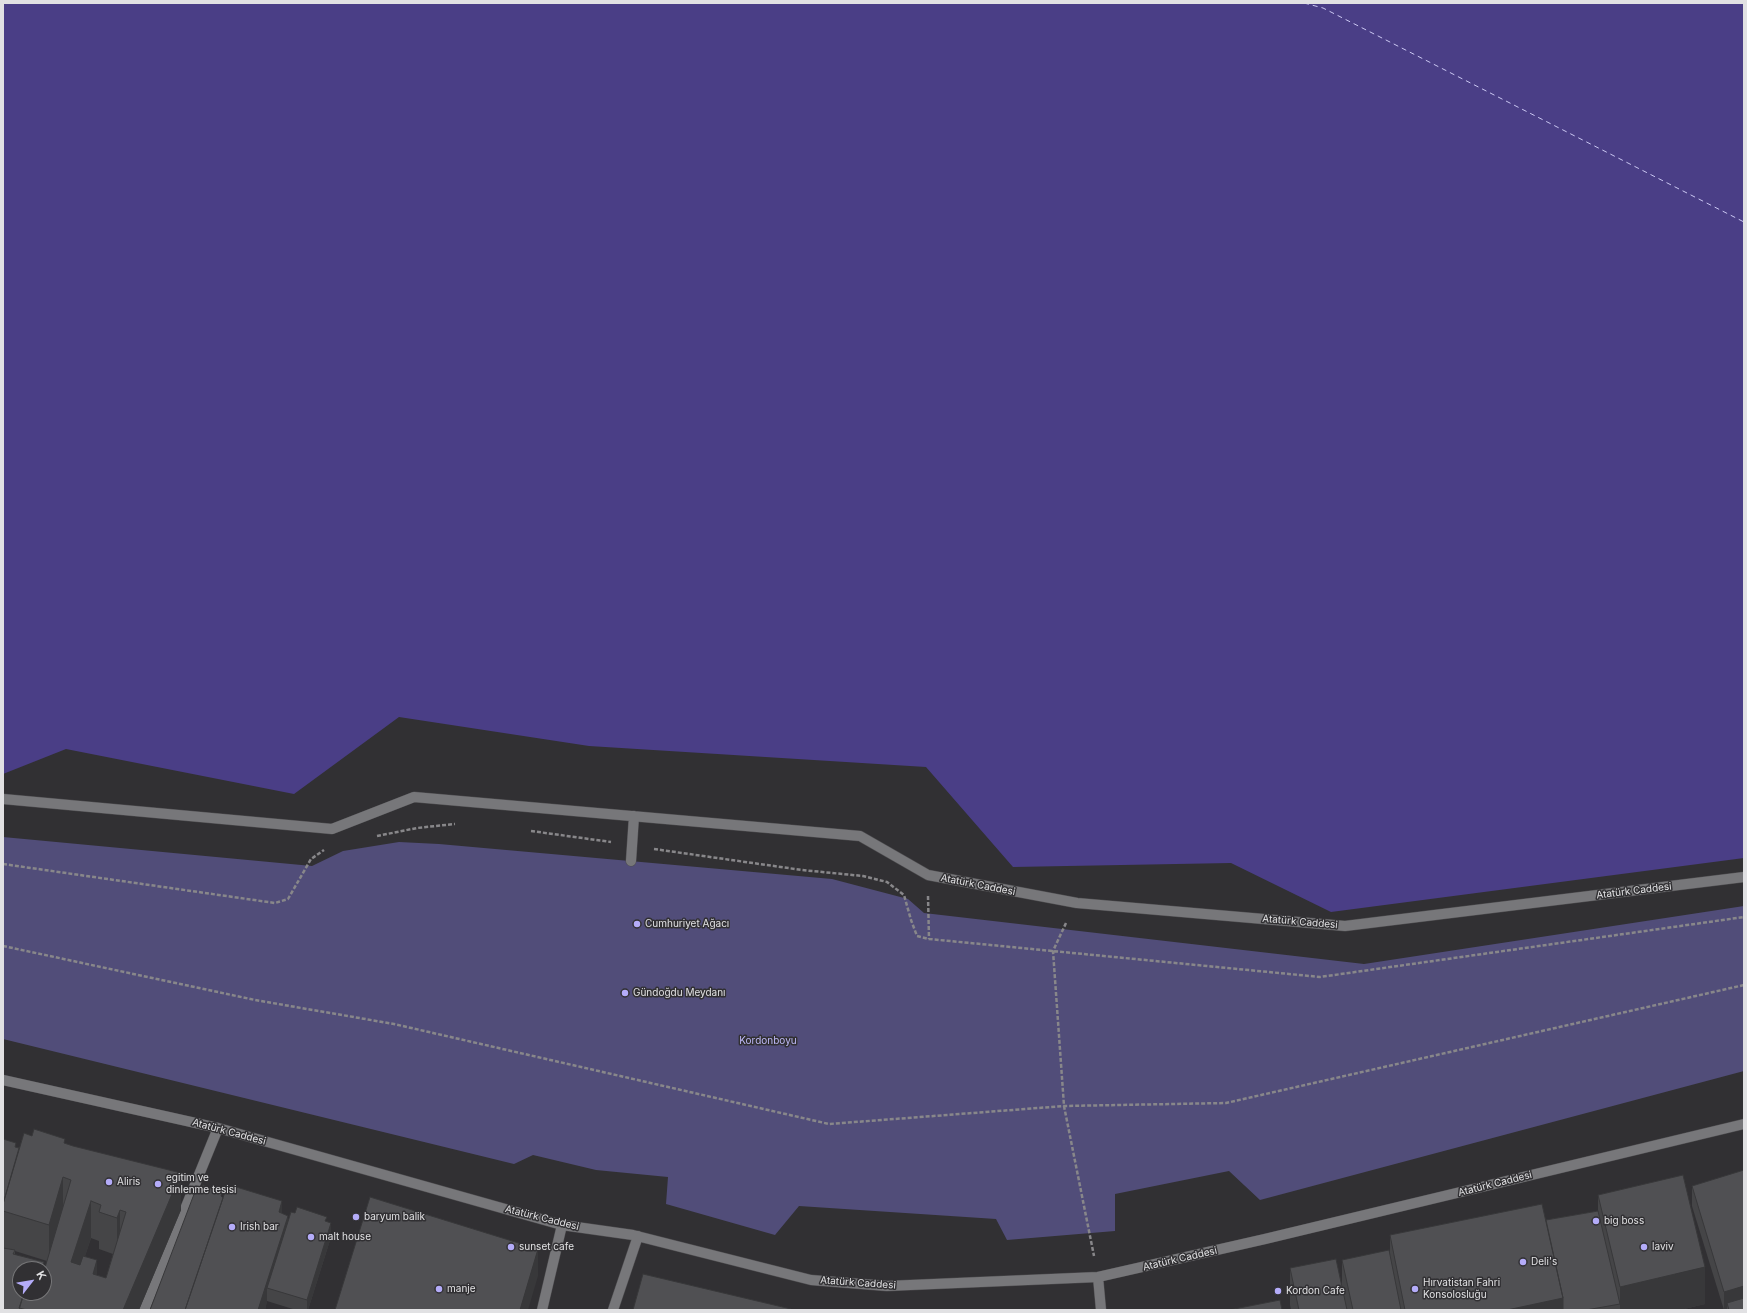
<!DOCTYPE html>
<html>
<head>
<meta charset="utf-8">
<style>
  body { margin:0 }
  #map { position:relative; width:1747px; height:1313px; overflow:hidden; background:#313033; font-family:Inter,sans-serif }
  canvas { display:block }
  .frame { position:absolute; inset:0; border:4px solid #e1e1e3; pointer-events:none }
  .north { position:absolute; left:12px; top:1261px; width:40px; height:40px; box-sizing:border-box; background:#313033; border:1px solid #777779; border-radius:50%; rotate:59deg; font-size:11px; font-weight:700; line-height:16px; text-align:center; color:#e1e1e3 }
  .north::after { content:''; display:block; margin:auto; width:14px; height:18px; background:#b4acf9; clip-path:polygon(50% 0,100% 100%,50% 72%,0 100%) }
</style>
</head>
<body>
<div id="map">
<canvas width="1747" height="1313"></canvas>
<div class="frame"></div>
<div class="north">K</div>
</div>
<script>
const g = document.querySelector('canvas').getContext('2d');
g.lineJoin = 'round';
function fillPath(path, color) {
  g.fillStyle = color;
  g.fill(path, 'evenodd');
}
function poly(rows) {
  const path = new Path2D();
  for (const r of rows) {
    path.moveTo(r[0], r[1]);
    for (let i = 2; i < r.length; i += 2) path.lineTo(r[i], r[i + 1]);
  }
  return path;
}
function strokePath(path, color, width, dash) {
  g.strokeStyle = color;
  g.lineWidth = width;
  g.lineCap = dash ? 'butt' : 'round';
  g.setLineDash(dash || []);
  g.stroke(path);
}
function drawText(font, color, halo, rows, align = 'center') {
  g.font = font + ' Inter,sans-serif';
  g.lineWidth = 3;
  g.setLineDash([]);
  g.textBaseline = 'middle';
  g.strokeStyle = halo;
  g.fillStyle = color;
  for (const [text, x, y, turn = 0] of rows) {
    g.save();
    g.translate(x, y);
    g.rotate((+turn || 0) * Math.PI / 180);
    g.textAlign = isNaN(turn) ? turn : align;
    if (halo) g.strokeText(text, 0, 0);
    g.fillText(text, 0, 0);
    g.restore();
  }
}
const green = poly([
  [3,837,312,866,343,851,399,842,439,844,832,879,908,899,924,913,1364,964,1744,906,1744,1071,1260,1200,1229,1171,1115,1194,1115,1231,1007,1240,996,1219,799,1206,775,1235,666,1204,668,1177,596,1170,533,1155,514,1164,3,1039]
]);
const water = poly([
  [3,3,1744,3,1744,858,1331,912,1231,863,1013,867,926,767,589,746,399,717,294,794,66,749,3,774]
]);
const ferry = poly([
  [1304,3,1323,8,1744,222]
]);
const path = poly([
  [531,831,611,842],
  [377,836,417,828,455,824],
  [654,849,802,870,863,876,887,882,904,895,911,920,917,936,929,939,1320,977,1744,917],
  [3,864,275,903,288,899,311,859,324,850],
  [928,896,929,939],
  [1066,923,1053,951,1064,1106,1094,1256],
  [3,946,255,1000,394,1024,829,1124,1064,1106,1226,1103,1744,985]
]);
const minor = poly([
  [3,799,332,829,414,797,860,836,928,875,1077,903,1345,926,1744,877],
  [631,861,634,816],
  [3,1080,218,1128,562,1225,633,1235,811,1280,887,1286,1098,1277,1265,1239,1744,1124],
  [1098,1277,1101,1310],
  [144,1310,218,1128],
  [542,1310,562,1225],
  [613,1310,638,1236]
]);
const wall = poly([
  [32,1136,65,1143,181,1210,139,1310,3,1310,3,1139,16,1147,19,1148],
  [91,1238,99,1241,99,1249,113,1254,106,1278,97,1275,85,1256],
  [15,1251,47,1261,44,1271,15,1255],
  [1692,1186,1744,1310,1724,1310,1692,1206],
  [201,1192,282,1213,288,1221,327,1221,331,1237,308,1310,296,1310,267,1301,265,1310],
  [1598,1195,1705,1304,1680,1310,1291,1310,1290,1305,1290,1268,1342,1288,1342,1260,1390,1255,1390,1235,1546,1220,1598,1211]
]);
const shadedWall = poly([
  [181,1173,181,1210,139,1310,123,1310],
  [63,1177,63,1214,49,1262,49,1225],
  [91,1201,91,1238,71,1299,71,1262],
  [282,1201,282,1222,279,1212],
  [120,1210,120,1247,117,1255,117,1218],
  [288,1216,288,1236,267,1288,267,1301,265,1310,258,1310],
  [331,1223,331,1237,308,1310,307,1310,307,1300],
  [538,1249,538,1276,528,1310,520,1310],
  [97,1260,97,1297,93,1274],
  [1705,1267,1705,1304,1680,1310,1620,1310,1620,1287],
  [1744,1286,1744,1306,1727,1303,1727,1310,1724,1310,1724,1292],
  [1563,1298,1563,1310,1507,1310]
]);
const building = poly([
  [34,1129,65,1139,64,1143,73,1146,181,1173,123,1310,27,1310,19,1308,24,1293,44,1293,44,1271,71,1180,63,1177,49,1225,3,1211,3,1204,24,1133,32,1136,34,1129],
  [91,1201,101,1205,99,1212,117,1218,120,1210,126,1212,106,1278,93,1274,97,1260,83,1256,80,1265,71,1262,91,1201],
  [3,1139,16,1143,15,1147,19,1148,3,1204,3,1139],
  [1744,1170,1744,1286,1724,1292,1692,1186,1744,1170],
  [1683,1175,1705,1267,1620,1287,1598,1195,1683,1175],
  [203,1185,222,1192,221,1196,223,1198,185,1310,150,1310,196,1189,201,1192,203,1185],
  [233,1186,282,1201,279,1212,288,1216,258,1310,185,1310,225,1192,230,1194,233,1186],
  [370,1197,538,1249,520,1310,335,1310,370,1197],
  [1542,1204,1563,1298,1507,1310,1405,1310,1390,1235,1542,1204],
  [297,1207,327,1217,325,1221,331,1223,307,1300,267,1288,291,1212,295,1213,297,1207],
  [1598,1211,1620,1304,1586,1310,1563,1310,1563,1298,1546,1220,1598,1211],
  [3,1248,15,1250,13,1254,44,1262,42,1269,20,1269,20,1293,24,1293,19,1310,3,1310,3,1248],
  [1389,1250,1401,1310,1353,1310,1342,1260,1389,1250],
  [1336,1259,1347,1310,1299,1310,1290,1268,1336,1259],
  [643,1274,791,1309,790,1310,633,1310,643,1274],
  [1744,1298,1744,1310,1729,1310,1727,1303,1744,1298],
  [1280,1300,1282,1310,1229,1310,1280,1300]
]);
const markers = [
  [637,924,4,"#b4acf9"],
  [625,993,4,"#b4acf9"],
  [109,1182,4,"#b4acf9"],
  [158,1184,4,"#b4acf9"],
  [356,1217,4,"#b4acf9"],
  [1596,1221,4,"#b4acf9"],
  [232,1227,4,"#b4acf9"],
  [311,1237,4,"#b4acf9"],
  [511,1247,4,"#b4acf9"],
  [1644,1247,4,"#b4acf9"],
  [1523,1262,4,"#b4acf9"],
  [439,1289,4,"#b4acf9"],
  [1415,1289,4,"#b4acf9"],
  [1278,1291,4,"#b4acf9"]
];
const streetNames = [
  ["Atatürk Caddesi",978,885,11],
  ["Atatürk Caddesi",1634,891,-7],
  ["Atatürk Caddesi",1300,922,5],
  ["Atatürk Caddesi",229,1132,15],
  ["Atatürk Caddesi",1495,1184,-14],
  ["Atatürk Caddesi",542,1218,14],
  ["Atatürk Caddesi",1180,1259,-13],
  ["Atatürk Caddesi",858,1283,4]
];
const poiNames = [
  ["Cumhuriyet Ağacı",645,924],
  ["Gündoğdu Meydanı",633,993],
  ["egitim ve",166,1178],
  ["dinlenme tesisi",166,1190],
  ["Aliris",117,1182],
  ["baryum balik",364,1217],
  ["big boss",1604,1221],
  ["Irish bar",240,1227],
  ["malt house",319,1237],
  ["sunset cafe",519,1247],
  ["laviv",1652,1247],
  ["Deli's",1531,1262],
  ["Hırvatistan Fahri",1423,1283],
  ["Konsolosluğu",1423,1295],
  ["manje",447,1289],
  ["Kordon Cafe",1286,1291]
];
const parkNames = [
  ["Kordonboyu",768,1041]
];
fillPath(green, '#514d79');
fillPath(water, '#4a3e86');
strokePath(ferry, '#cac7f2', 1, [5, 4]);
strokePath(minor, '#4d4c4f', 11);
strokePath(path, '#88878a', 2.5, [4, 2]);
strokePath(minor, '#77777a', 10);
fillPath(wall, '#454547');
fillPath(shadedWall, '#38383a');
fillPath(building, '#505053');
strokePath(building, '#38383a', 1);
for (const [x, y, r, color] of markers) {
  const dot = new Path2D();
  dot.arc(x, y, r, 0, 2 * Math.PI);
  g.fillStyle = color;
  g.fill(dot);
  strokePath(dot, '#313033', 1.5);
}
drawText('10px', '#e1e1e3', '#313033', streetNames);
drawText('10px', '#e1e1e3', '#313033', poiNames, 'left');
drawText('10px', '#beb9f7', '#313033', parkNames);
</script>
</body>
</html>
